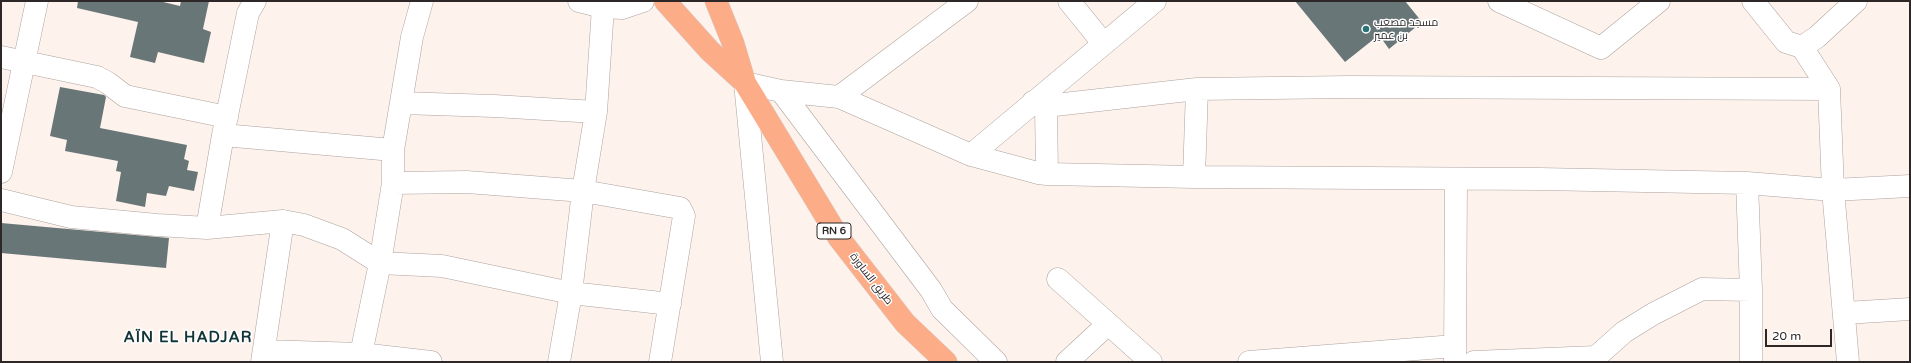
<!DOCTYPE html>
<html>
<head>
<meta charset="utf-8">
<style>
  body { margin:0 }
  #map { position:relative; width:1911px; height:363px; overflow:hidden; background:#fef2ed; font-family:"Varela Round",sans-serif }
  canvas { display:block }
  .frame { position:absolute; inset:0; border:2px solid #2d2827; pointer-events:none }
  .scale { position:absolute; left:1765px; top:329px; width:67px; height:18px; box-sizing:border-box; border:2px solid #2d2827; border-top:0; padding-left:5px; font-size:12px; line-height:14px; white-space:nowrap; color:#2d2827; -webkit-text-stroke:3px #fff; paint-order:stroke }
</style>
</head>
<body>
<div id="map">
<canvas width="1911" height="363"></canvas>
<div class="frame"></div>
<div class="scale">20 m</div>
</div>
<script>
const g = document.querySelector('canvas').getContext('2d');
g.lineJoin = 'round';
function fillPath(path, color) {
  g.fillStyle = color;
  g.fill(path, 'evenodd');
}
function poly(rows) {
  const path = new Path2D();
  for (const r of rows) {
    path.moveTo(r[0], r[1]);
    for (let i = 2; i < r.length; i += 2) path.lineTo(r[i], r[i + 1]);
  }
  return path;
}
function strokePath(path, color, width, dash) {
  g.strokeStyle = color;
  g.lineWidth = width;
  g.lineCap = dash ? 'butt' : 'round';
  g.setLineDash(dash || []);
  g.stroke(path);
}
function drawText(font, color, halo, rows, align = 'center') {
  g.font = font + ' "Varela Round",Cairo,sans-serif';
  g.lineWidth = 3;
  g.setLineDash([]);
  g.textBaseline = 'middle';
  g.strokeStyle = halo;
  g.fillStyle = color;
  for (const [text, x, y, turn = 0] of rows) {
    g.save();
    g.translate(x, y);
    g.rotate((+turn || 0) * Math.PI / 180);
    g.textAlign = isNaN(turn) ? turn : align;
    if (halo) g.strokeText(text, 0, 0);
    g.fillText(text, 0, 0);
    g.restore();
  }
}
const building = poly([
  [78,1,159,1,180,6,181,1,209,1,203,29,211,32,204,63,158,52,155,63,130,57,138,22,77,8],
  [1295,1,1405,1,1422,22,1389,49,1379,35,1345,62],
  [60,87,104,95,106,97,100,128,187,145,184,159,189,161,187,170,198,172,194,191,169,186,166,196,147,193,145,207,116,201,121,172,116,171,118,161,65,151,67,140,50,136],
  [1,223,169,238,166,268,1,253]
]);
const minor = poly([
  [1069,1,1103,43],
  [1499,1,1601,48,1659,1],
  [1753,1,1786,42,1802,47,1817,37,1856,1],
  [1802,47,1829,89,1833,190,1848,362],
  [1,57,97,77,108,83,125,96,227,117],
  [781,91,931,290,942,309,996,362],
  [839,97,967,1],
  [1033,102,1046,106,1197,89,1349,87,1829,89],
  [401,103,494,106,596,112],
  [1046,106,1047,174],
  [223,135,393,150],
  [971,155,1155,1],
  [1,172,37,1],
  [1194,177,1197,89],
  [393,183,467,182,583,191,680,208,684,216,660,362],
  [1747,183,1751,290,1751,362],
  [1,200,71,217,157,225,207,228,283,221,304,225,342,239,380,263,442,266,571,293,670,304],
  [207,228,223,135,248,13,255,1],
  [1058,279,1151,362],
  [1845,313,1910,309],
  [264,351,361,354,431,362],
  [262,362,283,221],
  [362,362,361,354,380,263,393,183,393,150,412,37,422,1],
  [559,362,571,293,583,191,596,112,603,7],
  [772,362,745,83,781,91,839,97,971,155,1038,173,1047,174,1194,177,1540,179,1747,183,1833,190,1910,186],
  [1067,362,1108,324],
  [1249,362,1455,346],
  [1455,362,1456,179],
  [1474,362,1596,357,1624,332,1653,314,1702,289,1751,290]
]);
const tertiary = poly([
  [579,1,603,7,622,8,643,1]
]);
const primary = poly([
  [665,1,710,51,745,83],
  [716,1,733,43,745,83,839,238,905,323,946,362]
]);
const markers = [
  [1366,29,4,"#2a7479"]
];
const shields = [
  [834,231,34]
];
const shieldNames = [
  ["RN 6",834,231]
];
const poiNames = [
  ["مسجد مصعب",1374,23],
  ["بن عمير",1374,36]
];
const streetNames = [
  ["طريق الساورة",871,279,52]
];
const districtNames = [
  ["AÏN EL HADJAR",188,338]
];
fillPath(building, '#697677');
strokePath(minor, '#ada29d', 23);
strokePath(tertiary, '#ada29d', 23);
strokePath(primary, '#d5d4d4', 23);
strokePath(minor, '#fff', 22);
strokePath(tertiary, '#fff', 22);
strokePath(primary, '#fcac87', 22);
for (const [x, y, r, color] of markers) {
  const dot = new Path2D();
  dot.arc(x, y, r, 0, 2 * Math.PI);
  g.fillStyle = color;
  g.fill(dot);
  strokePath(dot, '#fff', 1.5);
}
for (const [x, y, w] of shields) {
  const box = new Path2D();
  box.roundRect(x - w / 2, y - 8, w, 16, 3);
  g.fillStyle = '#fff';
  g.fill(box);
  strokePath(box, '#2d2827', 1);
}
drawText('bold 10px', '#2d2827', null, shieldNames);
drawText('11px', '#2d2827', '#fff', poiNames, 'left');
drawText('11px', '#2d2827', '#fff', streetNames);
g.letterSpacing = '1px';
drawText('bold 15px', '#113437', '#fff', districtNames);
g.letterSpacing = '0px';
</script>
</body>
</html>
